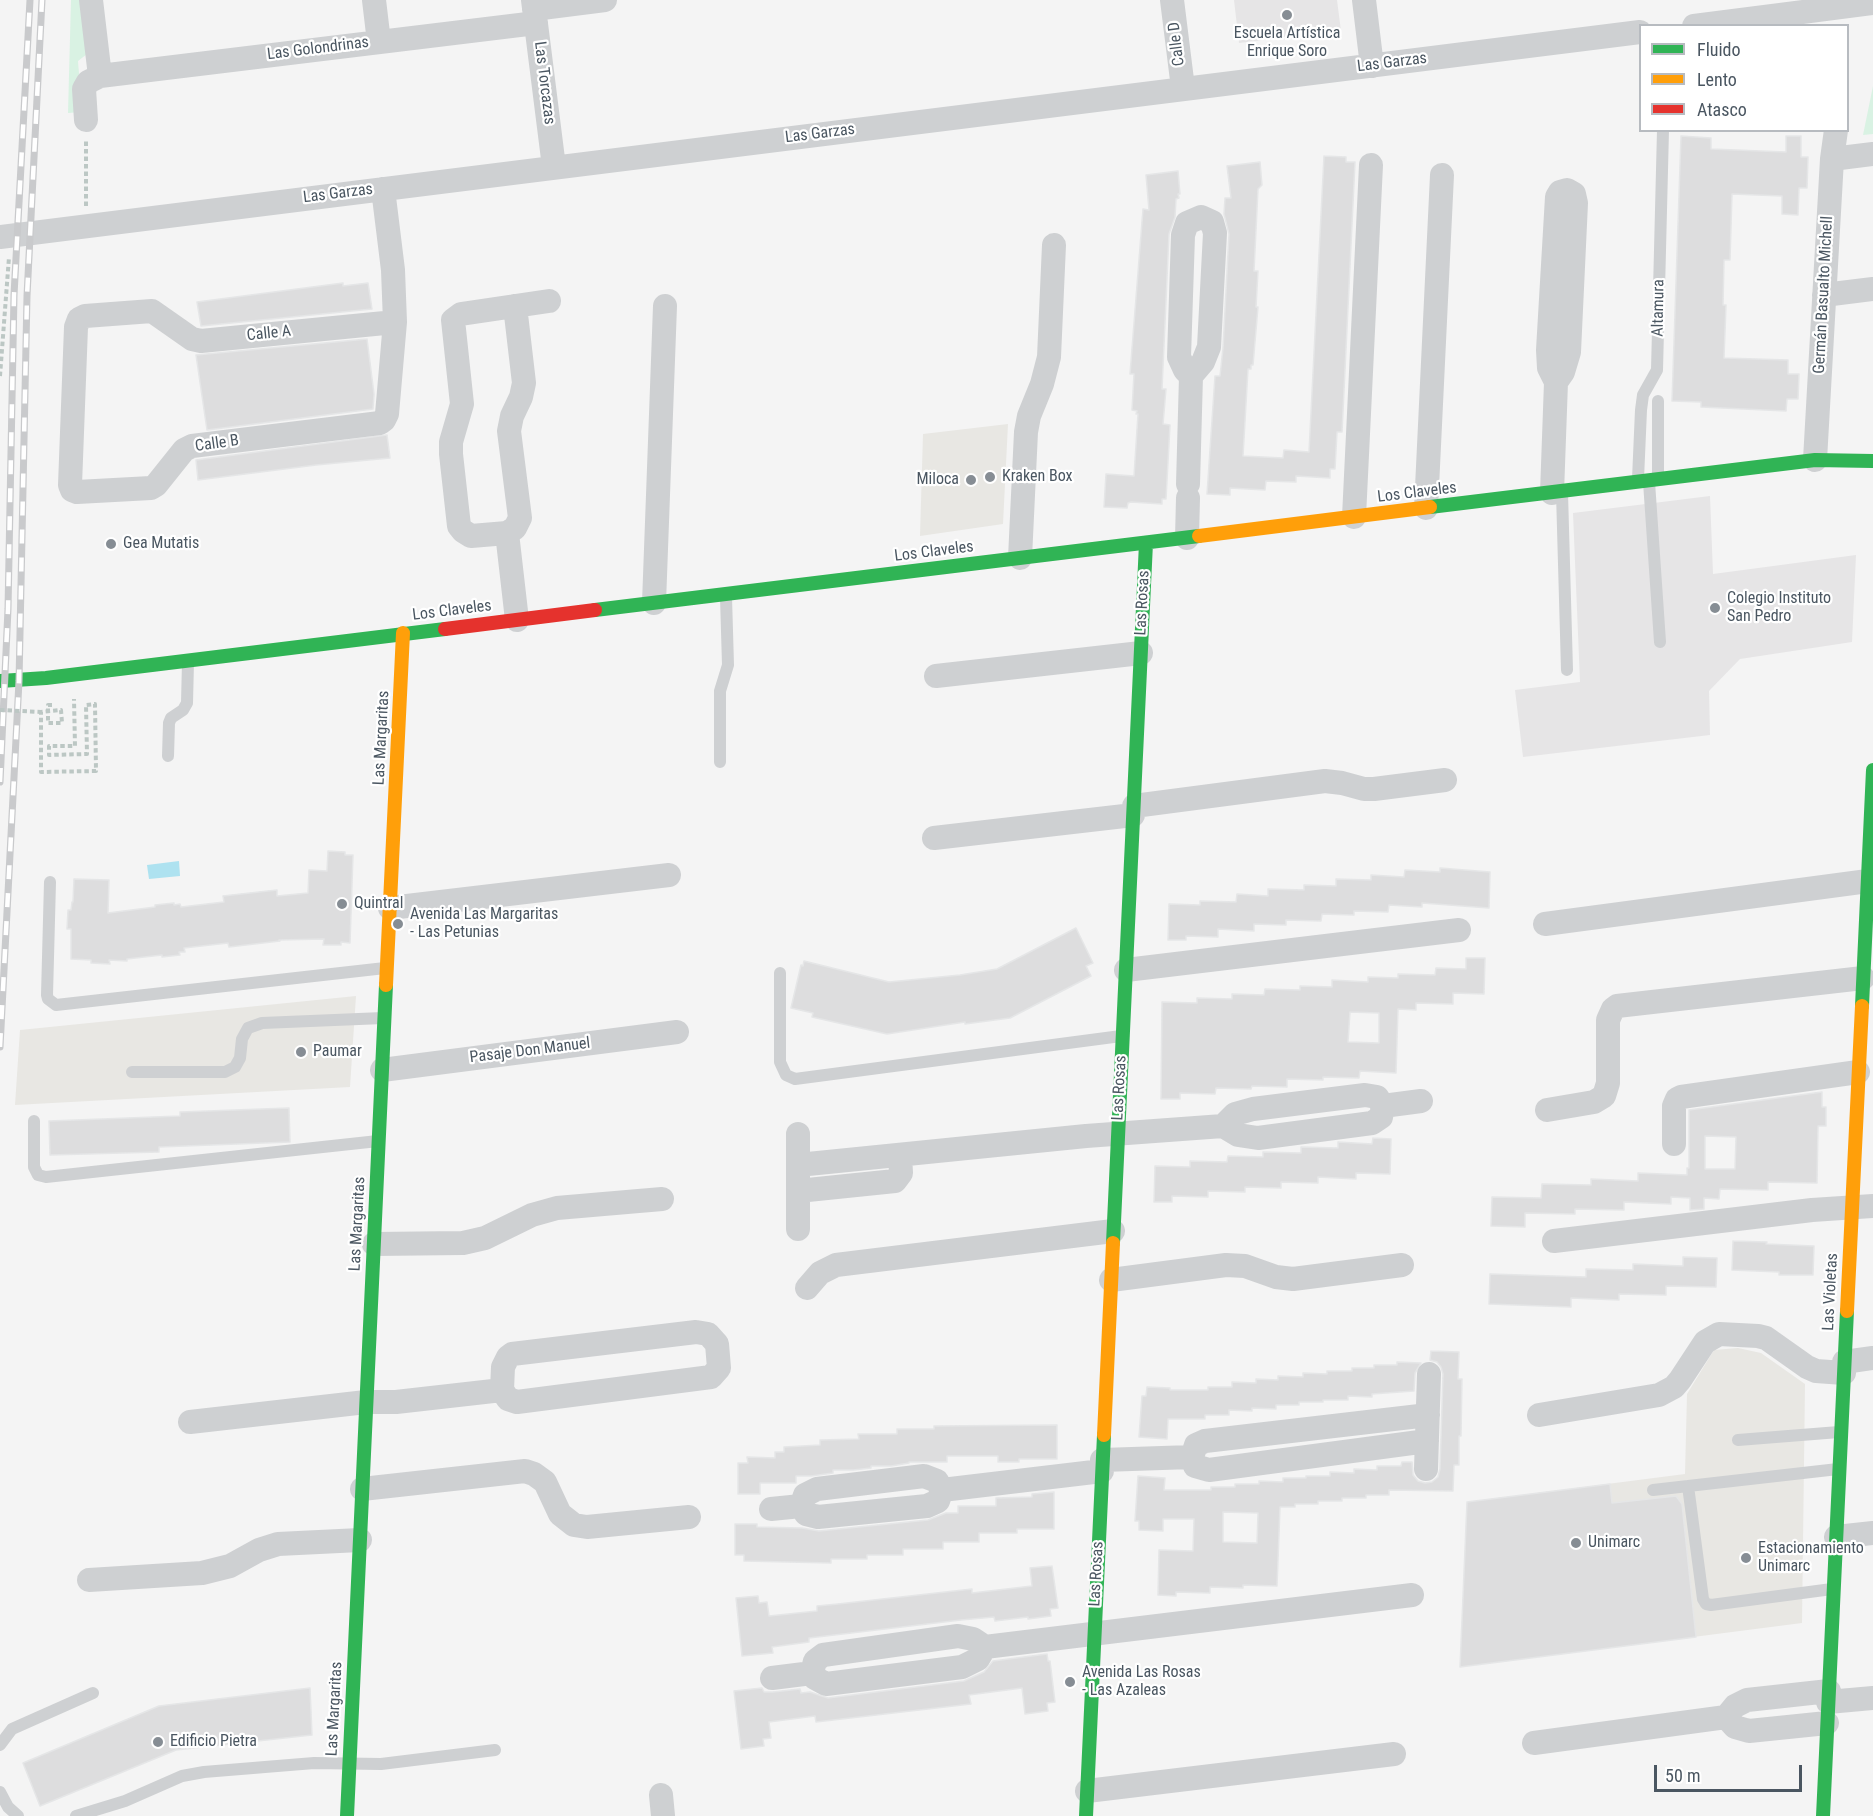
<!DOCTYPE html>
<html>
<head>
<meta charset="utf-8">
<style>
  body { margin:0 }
  #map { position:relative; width:1873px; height:1816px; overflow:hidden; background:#f4f4f4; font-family:"Roboto Condensed",sans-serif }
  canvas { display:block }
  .legend { position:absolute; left:1639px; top:24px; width:210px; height:108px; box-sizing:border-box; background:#fff; border:2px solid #b7bbc0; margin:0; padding:8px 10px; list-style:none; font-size:18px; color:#4a5661 }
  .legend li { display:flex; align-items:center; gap:12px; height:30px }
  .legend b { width:30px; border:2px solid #b7bbc0 }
  .scale { position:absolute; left:1654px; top:1765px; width:148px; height:27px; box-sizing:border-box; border:3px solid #4a5661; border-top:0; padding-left:8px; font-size:18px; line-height:21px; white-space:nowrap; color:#4a5661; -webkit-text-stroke:4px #fff; paint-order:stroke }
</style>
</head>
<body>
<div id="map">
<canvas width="1873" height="1816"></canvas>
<ul class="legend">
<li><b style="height:8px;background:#30b455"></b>Fluido</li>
<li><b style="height:8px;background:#ff9f0a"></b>Lento</li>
<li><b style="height:8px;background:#e5322d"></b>Atasco</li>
</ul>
<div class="scale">50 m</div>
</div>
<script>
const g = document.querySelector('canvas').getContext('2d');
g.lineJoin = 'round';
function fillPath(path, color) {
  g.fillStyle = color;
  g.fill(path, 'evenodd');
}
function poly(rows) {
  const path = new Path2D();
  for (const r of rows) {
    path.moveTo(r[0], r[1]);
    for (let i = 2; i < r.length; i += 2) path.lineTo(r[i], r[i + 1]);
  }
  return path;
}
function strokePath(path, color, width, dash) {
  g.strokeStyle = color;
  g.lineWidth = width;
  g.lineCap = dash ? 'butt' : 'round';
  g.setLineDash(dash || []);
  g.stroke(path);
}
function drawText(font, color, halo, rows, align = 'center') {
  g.font = font + ' "Roboto Condensed",sans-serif';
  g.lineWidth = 4.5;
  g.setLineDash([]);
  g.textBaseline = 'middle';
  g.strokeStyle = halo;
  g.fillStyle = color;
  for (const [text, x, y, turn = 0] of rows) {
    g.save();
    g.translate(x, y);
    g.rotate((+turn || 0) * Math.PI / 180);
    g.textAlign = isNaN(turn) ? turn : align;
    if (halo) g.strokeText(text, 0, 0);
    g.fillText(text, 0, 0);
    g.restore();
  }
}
const commercial = poly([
  [1008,424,1003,524,920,536,923,434],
  [356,996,350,1087,15,1105,20,1030],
  [1738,1348,1761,1353,1805,1384,1802,1623,1460,1667,1467,1502,1685,1474,1687,1394,1714,1350]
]);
const education = poly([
  [1234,0,1337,0,1341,31,1239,43],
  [1710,496,1713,574,1856,555,1852,642,1740,659,1709,691,1710,735,1523,757,1515,690,1580,682,1573,513]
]);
const green = poly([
  [71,0,95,0,100,44,78,61,82,112,68,113],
  [1873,86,1873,134,1863,135]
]);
const water = poly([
  [179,861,180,876,149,879,147,865]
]);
const building = poly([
  [1681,136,1711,138,1711,149,1786,152,1786,136,1801,136,1801,157,1808,157,1807,188,1799,188,1798,215,1782,214,1782,196,1732,194,1730,260,1724,260,1723,305,1726,305,1724,358,1788,360,1788,374,1799,374,1798,399,1787,399,1786,411,1701,407,1701,402,1672,401,1681,136],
  [1324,156,1346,157,1346,162,1355,162,1342,432,1337,432,1335,469,1330,469,1330,478,1296,476,1296,482,1266,481,1265,490,1230,488,1230,495,1207,494,1215,376,1220,376,1223,348,1229,234,1224,214,1225,198,1231,198,1227,166,1260,162,1262,185,1258,189,1254,271,1258,271,1256,307,1258,307,1253,365,1251,365,1251,369,1248,369,1243,456,1283,458,1284,450,1309,452,1324,156],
  [1178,171,1180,194,1178,194,1179,198,1176,199,1175,217,1169,234,1162,389,1166,389,1163,424,1170,425,1166,499,1162,499,1162,504,1131,502,1128,503,1127,508,1104,507,1106,474,1134,476,1138,414,1136,414,1137,411,1132,410,1134,374,1130,374,1143,209,1149,210,1146,175,1178,171],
  [343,283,343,286,368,283,372,309,201,326,197,302,343,283],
  [367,339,374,394,373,409,207,430,196,355,367,339],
  [387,435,390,458,316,465,198,480,196,460,387,435],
  [328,851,345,852,345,855,353,855,350,943,341,942,341,945,323,945,324,939,279,940,280,941,229,947,228,943,184,948,185,952,179,952,180,955,162,957,162,955,127,959,127,961,109,960,110,964,91,963,91,960,71,959,71,929,67,929,68,910,71,910,72,902,73,902,74,879,109,880,108,913,155,907,155,905,174,903,174,905,180,904,181,907,224,902,223,896,277,890,277,896,308,893,309,870,327,871,328,851],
  [1440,868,1490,872,1489,908,1422,903,1422,907,1389,905,1388,912,1354,911,1354,915,1322,914,1321,921,1286,920,1286,925,1254,924,1254,931,1218,929,1218,937,1186,936,1186,940,1168,940,1169,904,1200,905,1200,901,1236,902,1237,894,1268,896,1268,889,1304,890,1304,885,1336,886,1336,879,1371,880,1371,875,1404,877,1405,870,1440,872,1440,868],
  [1076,928,1093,963,1086,966,1091,976,1010,1018,965,1024,965,1022,887,1034,812,1017,813,1013,791,1008,801,965,803,966,804,961,889,982,960,975,997,969,1076,928],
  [1466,958,1485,958,1484,994,1453,993,1453,1004,1416,1003,1416,1010,1398,1009,1396,1073,1360,1071,1359,1078,1323,1077,1323,1080,1287,1079,1287,1087,1252,1086,1251,1089,1216,1088,1215,1094,1180,1093,1180,1099,1161,1099,1162,1002,1197,1003,1197,998,1232,999,1232,994,1264,995,1265,989,1300,990,1300,986,1332,987,1332,980,1368,982,1368,977,1398,978,1398,974,1435,975,1436,968,1466,969,1466,958],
  [1350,1012,1379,1013,1379,1043,1348,1042,1350,1012],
  [1822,1092,1822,1107,1826,1107,1826,1126,1818,1126,1817,1183,1768,1182,1768,1190,1720,1189,1719,1199,1704,1198,1704,1209,1690,1210,1690,1198,1671,1197,1671,1204,1624,1202,1624,1210,1575,1209,1575,1214,1525,1213,1525,1227,1491,1226,1492,1197,1541,1198,1542,1184,1591,1185,1591,1179,1638,1181,1638,1173,1687,1175,1687,1168,1689,1168,1689,1110,1822,1092],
  [1705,1136,1736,1137,1735,1169,1705,1169,1705,1136],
  [289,1108,290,1142,159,1147,159,1152,50,1155,49,1121,180,1116,180,1112,289,1108],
  [1373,1138,1391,1139,1390,1174,1356,1173,1356,1179,1318,1177,1318,1183,1281,1182,1281,1188,1245,1187,1245,1192,1208,1191,1208,1197,1172,1196,1172,1202,1154,1202,1155,1166,1190,1167,1190,1161,1227,1162,1228,1156,1263,1157,1263,1152,1301,1153,1301,1147,1338,1148,1338,1142,1372,1144,1373,1138],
  [1733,1241,1767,1242,1766,1244,1814,1246,1813,1275,1779,1275,1779,1272,1732,1270,1733,1241],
  [1683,1257,1717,1258,1716,1287,1666,1286,1666,1295,1619,1294,1619,1300,1571,1298,1571,1307,1489,1304,1490,1274,1586,1277,1586,1269,1633,1270,1633,1264,1683,1266,1683,1257],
  [1431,1351,1459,1352,1458,1379,1462,1379,1461,1436,1459,1436,1459,1465,1454,1465,1453,1491,1389,1490,1389,1495,1366,1495,1366,1498,1342,1498,1342,1501,1318,1501,1318,1504,1295,1504,1295,1507,1280,1507,1277,1586,1243,1585,1243,1588,1210,1587,1210,1593,1176,1592,1176,1596,1158,1595,1159,1550,1193,1551,1194,1519,1163,1519,1163,1531,1139,1530,1139,1521,1135,1521,1138,1476,1165,1478,1164,1490,1211,1490,1211,1487,1235,1487,1235,1484,1259,1484,1259,1481,1283,1482,1283,1478,1306,1478,1306,1476,1330,1476,1330,1472,1354,1473,1354,1469,1377,1470,1377,1466,1401,1466,1402,1462,1412,1462,1413,1475,1418,1481,1425,1483,1432,1482,1438,1477,1440,1469,1443,1374,1441,1367,1437,1362,1430,1360,1431,1351],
  [1223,1512,1258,1513,1257,1543,1223,1542,1223,1512],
  [1397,1362,1421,1363,1415,1373,1414,1391,1372,1394,1372,1397,1348,1396,1348,1400,1323,1400,1323,1402,1299,1402,1299,1405,1276,1405,1276,1409,1252,1408,1252,1411,1229,1410,1229,1415,1205,1415,1205,1419,1168,1419,1167,1439,1139,1437,1142,1396,1146,1396,1147,1387,1170,1388,1170,1390,1208,1390,1208,1387,1232,1387,1232,1382,1256,1383,1256,1379,1278,1380,1278,1376,1303,1377,1303,1373,1327,1374,1327,1371,1352,1371,1352,1368,1374,1368,1374,1365,1397,1365,1397,1362],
  [1057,1425,1057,1459,1019,1459,1019,1462,998,1462,998,1456,947,1456,947,1462,909,1462,909,1463,891,1466,871,1466,871,1468,853,1470,833,1470,833,1473,811,1476,796,1476,796,1483,760,1483,760,1494,738,1494,738,1463,748,1463,747,1457,775,1458,775,1452,784,1452,784,1447,820,1445,820,1440,859,1439,858,1434,897,1434,897,1429,934,1429,934,1426,1057,1425],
  [1610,1484,1612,1503,1676,1496,1682,1504,1696,1637,1460,1667,1467,1502,1610,1484],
  [1054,1492,1054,1529,1017,1529,1017,1533,979,1533,979,1542,943,1542,943,1549,903,1549,903,1555,867,1555,867,1559,831,1559,831,1563,744,1561,744,1555,735,1555,735,1524,757,1524,757,1527,802,1528,819,1531,928,1520,946,1513,958,1513,958,1506,996,1506,996,1498,1032,1497,1032,1494,1054,1492],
  [1052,1566,1058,1608,1050,1609,1051,1616,1028,1619,1028,1617,995,1621,994,1617,961,1620,809,1638,809,1642,772,1647,773,1653,742,1656,736,1598,758,1596,759,1603,767,1602,769,1616,817,1611,817,1606,838,1604,972,1589,972,1593,1032,1586,1030,1568,1052,1566],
  [1047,1654,1048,1661,1050,1661,1055,1702,1047,1703,1048,1711,1025,1714,1022,1688,969,1695,971,1704,816,1722,815,1716,769,1722,771,1738,763,1739,764,1746,741,1749,734,1691,762,1688,764,1692,773,1692,800,1689,801,1693,810,1692,828,1698,964,1681,984,1672,993,1661,1047,1654],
  [310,1688,312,1735,176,1750,40,1806,23,1763,159,1706,310,1688]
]);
const path = poly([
  [86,206,86,139],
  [0,376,9,257],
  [52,705,48,705,48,723,62,723,61,710,41,712,41,772,96,771,95,704,86,705,87,754,49,755,49,746,75,746,74,699]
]);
const lane = poly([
  [1658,401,1658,477],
  [1638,479,1641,410,1643,395,1657,370,1663,130],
  [1649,482,1660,642],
  [1562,493,1567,670],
  [168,756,169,723,171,718,183,710,187,703,188,662],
  [720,762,720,691,728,665,726,597],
  [50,882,47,995,48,999,56,1005,385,968],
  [780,973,780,1062,786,1075,795,1079,1121,1036],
  [132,1072,225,1072,235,1067,240,1058,242,1039,248,1028,262,1023,383,1018],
  [34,1121,34,1167,38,1175,46,1177,378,1141],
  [1738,1440,1839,1432],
  [1688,1486,1703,1599,1706,1604,1711,1605,1832,1589],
  [1653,1490,1838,1469],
  [0,1745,12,1729,93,1693],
  [0,1792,8,1807,18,1816],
  [76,1816,125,1801,182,1776,204,1772,314,1763,381,1764,495,1750]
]);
const street = poly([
  [374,0,379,42],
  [533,0,554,167],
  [1172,0,1183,88],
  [1364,0,1372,66],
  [534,9,605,0],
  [1694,26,1873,3],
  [100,76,536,23],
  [86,120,84,89,88,82,100,76,91,0],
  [1832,159,1873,154],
  [383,189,393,270,395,322,387,414,384,420,380,423,192,446,184,450,156,485,151,488,77,492,72,490,70,485,76,327,79,319,85,316,152,311,192,339,201,341,395,322],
  [0,237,1640,32],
  [1824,295,1873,289],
  [515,306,524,383,521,397,512,416,509,431,520,518,515,528,507,533,471,536,463,531,459,526,451,454,451,442,462,404,453,320,461,314,549,301],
  [1815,460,1832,159,1836,130],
  [1188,484,1191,376,1185,370,1179,357,1183,235,1187,223,1201,217,1212,222,1215,233,1209,347,1203,362,1191,376],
  [1552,493,1556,382,1563,372,1569,352,1576,203,1574,194,1567,190,1560,192,1557,197,1548,350,1549,368,1556,382],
  [1426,508,1442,175],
  [1354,517,1371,165],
  [507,533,517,620],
  [1187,538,1188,498],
  [1020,558,1026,432,1029,416,1042,384,1049,357,1054,245],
  [654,603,665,306],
  [936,676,1141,653],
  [1134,806,1325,781,1342,783,1364,789,1374,789,1445,780],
  [934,838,1133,815],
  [390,908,669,875],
  [1545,924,1868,881],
  [1126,970,1459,930],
  [382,1070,677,1032],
  [1383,1106,1421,1101],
  [1547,1110,1594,1102,1604,1096,1608,1083,1608,1020,1613,1009,1617,1006,1863,978],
  [798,1134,798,1229],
  [1674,1144,1674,1106,1677,1099,1681,1097,1858,1072],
  [798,1165,1086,1136,1223,1126,1238,1135,1258,1138,1372,1123,1381,1117,1383,1106,1377,1097,1365,1095,1253,1109,1235,1114,1223,1126],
  [798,1191,895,1181,901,1173,900,1155],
  [1554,1241,1812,1210,1873,1206],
  [374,1244,463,1243,485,1238,532,1215,557,1208,662,1199],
  [1111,1280,1226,1265,1245,1266,1276,1277,1293,1279,1402,1265],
  [807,1288,820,1273,836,1265,1113,1231],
  [696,1332,708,1334,717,1344,719,1368,711,1377,517,1402,508,1399,502,1390,503,1367,508,1357,512,1354,696,1332],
  [1844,1362,1873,1358],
  [1539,1415,1659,1395,1674,1387,1680,1380,1705,1342,1719,1334,1758,1336,1766,1338,1807,1367,1816,1371,1844,1373],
  [190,1422,366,1402,396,1402,502,1390],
  [1427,1441,1209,1470,1195,1466,1192,1457,1196,1445,1205,1441,1428,1415],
  [1102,1460,1192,1457],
  [1426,1469,1429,1374],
  [924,1476,937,1481,942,1490,938,1501,927,1506,818,1517,806,1514,801,1506,805,1495,817,1489,924,1476],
  [362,1489,525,1471,534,1474,545,1482,560,1514,574,1525,587,1527,689,1517],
  [942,1490,1102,1471],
  [771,1509,801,1506],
  [1836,1537,1873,1533],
  [89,1580,202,1573,230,1566,259,1550,278,1544,360,1540],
  [985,1647,978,1659,962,1667,826,1684,815,1678,812,1673,815,1661,823,1655,958,1636,973,1639,985,1647,1412,1595],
  [772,1678,812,1673],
  [1828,1702,1873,1698],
  [1726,1717,1735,1727,1749,1731,1827,1723],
  [1534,1743,1726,1717,1735,1706,1747,1700,1829,1691],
  [1087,1791,1394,1754],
  [661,1795,663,1816]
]);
const fast = poly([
  [1430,507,1815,460,1873,461],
  [595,610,1199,536],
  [0,681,46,678,445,629],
  [1862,1006,1873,770],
  [1113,1243,1146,543],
  [347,1816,386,985],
  [1086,1816,1104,1435],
  [1823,1816,1847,1311]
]);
const slow = poly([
  [1199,536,1430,507],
  [386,985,403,633],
  [1847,1311,1862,1006],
  [1104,1435,1113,1243]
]);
const jam = poly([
  [445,629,595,610]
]);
const rail = poly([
  [0,782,8,609,14,295,30,0],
  [0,1047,19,681,27,296,42,0]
]);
const pathBridge = poly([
  [0,710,41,712]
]);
const markers = [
  [1287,15,6,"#868d94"],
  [990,477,6,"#868d94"],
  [971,480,6,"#868d94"],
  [111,544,6,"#868d94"],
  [1715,608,6,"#868d94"],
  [342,904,6,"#868d94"],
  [398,924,6,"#868d94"],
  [301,1052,6,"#868d94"],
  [1576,1543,6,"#868d94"],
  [1746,1558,6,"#868d94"],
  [1070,1682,6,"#868d94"],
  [158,1742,6,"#868d94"]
];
const poiNames = [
  ["Escuela Artística",1287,34,"center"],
  ["Enrique Soro",1287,52,"center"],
  ["Kraken Box",1002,477],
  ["Miloca",959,480,"right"],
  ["Gea Mutatis",123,544],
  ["Colegio Instituto",1727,599],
  ["San Pedro",1727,617],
  ["Quintral",354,904],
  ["Avenida Las Margaritas",410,915],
  ["- Las Petunias",410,933],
  ["Paumar",313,1052],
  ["Unimarc",1588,1543],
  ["Estacionamiento",1758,1549],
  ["Unimarc",1758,1567],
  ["Avenida Las Rosas",1082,1673],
  ["- Las Azaleas",1082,1691],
  ["Edificio Pietra",170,1742]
];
const streetNames = [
  ["Calle D",1177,44,-97],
  ["Las Golondrinas",318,49,-7],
  ["Las Garzas",1392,63,-7],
  ["Las Torcazas",544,83,83],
  ["Las Garzas",820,134,-7],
  ["Las Garzas",338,194,-7],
  ["Germán Basualto Michell",1824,295,-87],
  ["Altamura",1659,308,-89],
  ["Calle A",269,334,-6],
  ["Calle B",217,444,-8],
  ["Los Claveles",1417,493,-7],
  ["Los Claveles",934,552,-7],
  ["Las Rosas",1143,603,-87],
  ["Los Claveles",452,611,-7],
  ["Las Margaritas",382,738,-87],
  ["Pasaje Don Manuel",530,1051,-7],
  ["Las Rosas",1120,1088,-87],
  ["Las Margaritas",358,1224,-87],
  ["Las Violetas",1831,1292,-87],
  ["Las Rosas",1097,1574,-87],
  ["Las Margaritas",335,1709,-87]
];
fillPath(commercial, '#e8e7e3');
fillPath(education, '#e6e5e6');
fillPath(green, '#d9f2e3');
fillPath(water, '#aee2f0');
fillPath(building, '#ddddde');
strokePath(building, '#e5e6e7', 1.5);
strokePath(path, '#bcc7c4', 4, [4.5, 3]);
strokePath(lane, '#ced0d2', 12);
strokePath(street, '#ced0d2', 24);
strokePath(fast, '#30b455', 14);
strokePath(slow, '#ff9f0a', 14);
strokePath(jam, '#e5322d', 14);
strokePath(rail, '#c9cacc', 7);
strokePath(rail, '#fff', 4.5, [14]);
strokePath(pathBridge, '#bcc7c4', 4, [4.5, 3]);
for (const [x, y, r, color] of markers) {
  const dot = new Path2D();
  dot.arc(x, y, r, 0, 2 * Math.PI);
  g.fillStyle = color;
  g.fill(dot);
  strokePath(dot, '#fff', 2);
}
drawText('16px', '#4a5661', '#fff', poiNames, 'left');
drawText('16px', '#4a5661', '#fff', streetNames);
</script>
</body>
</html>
